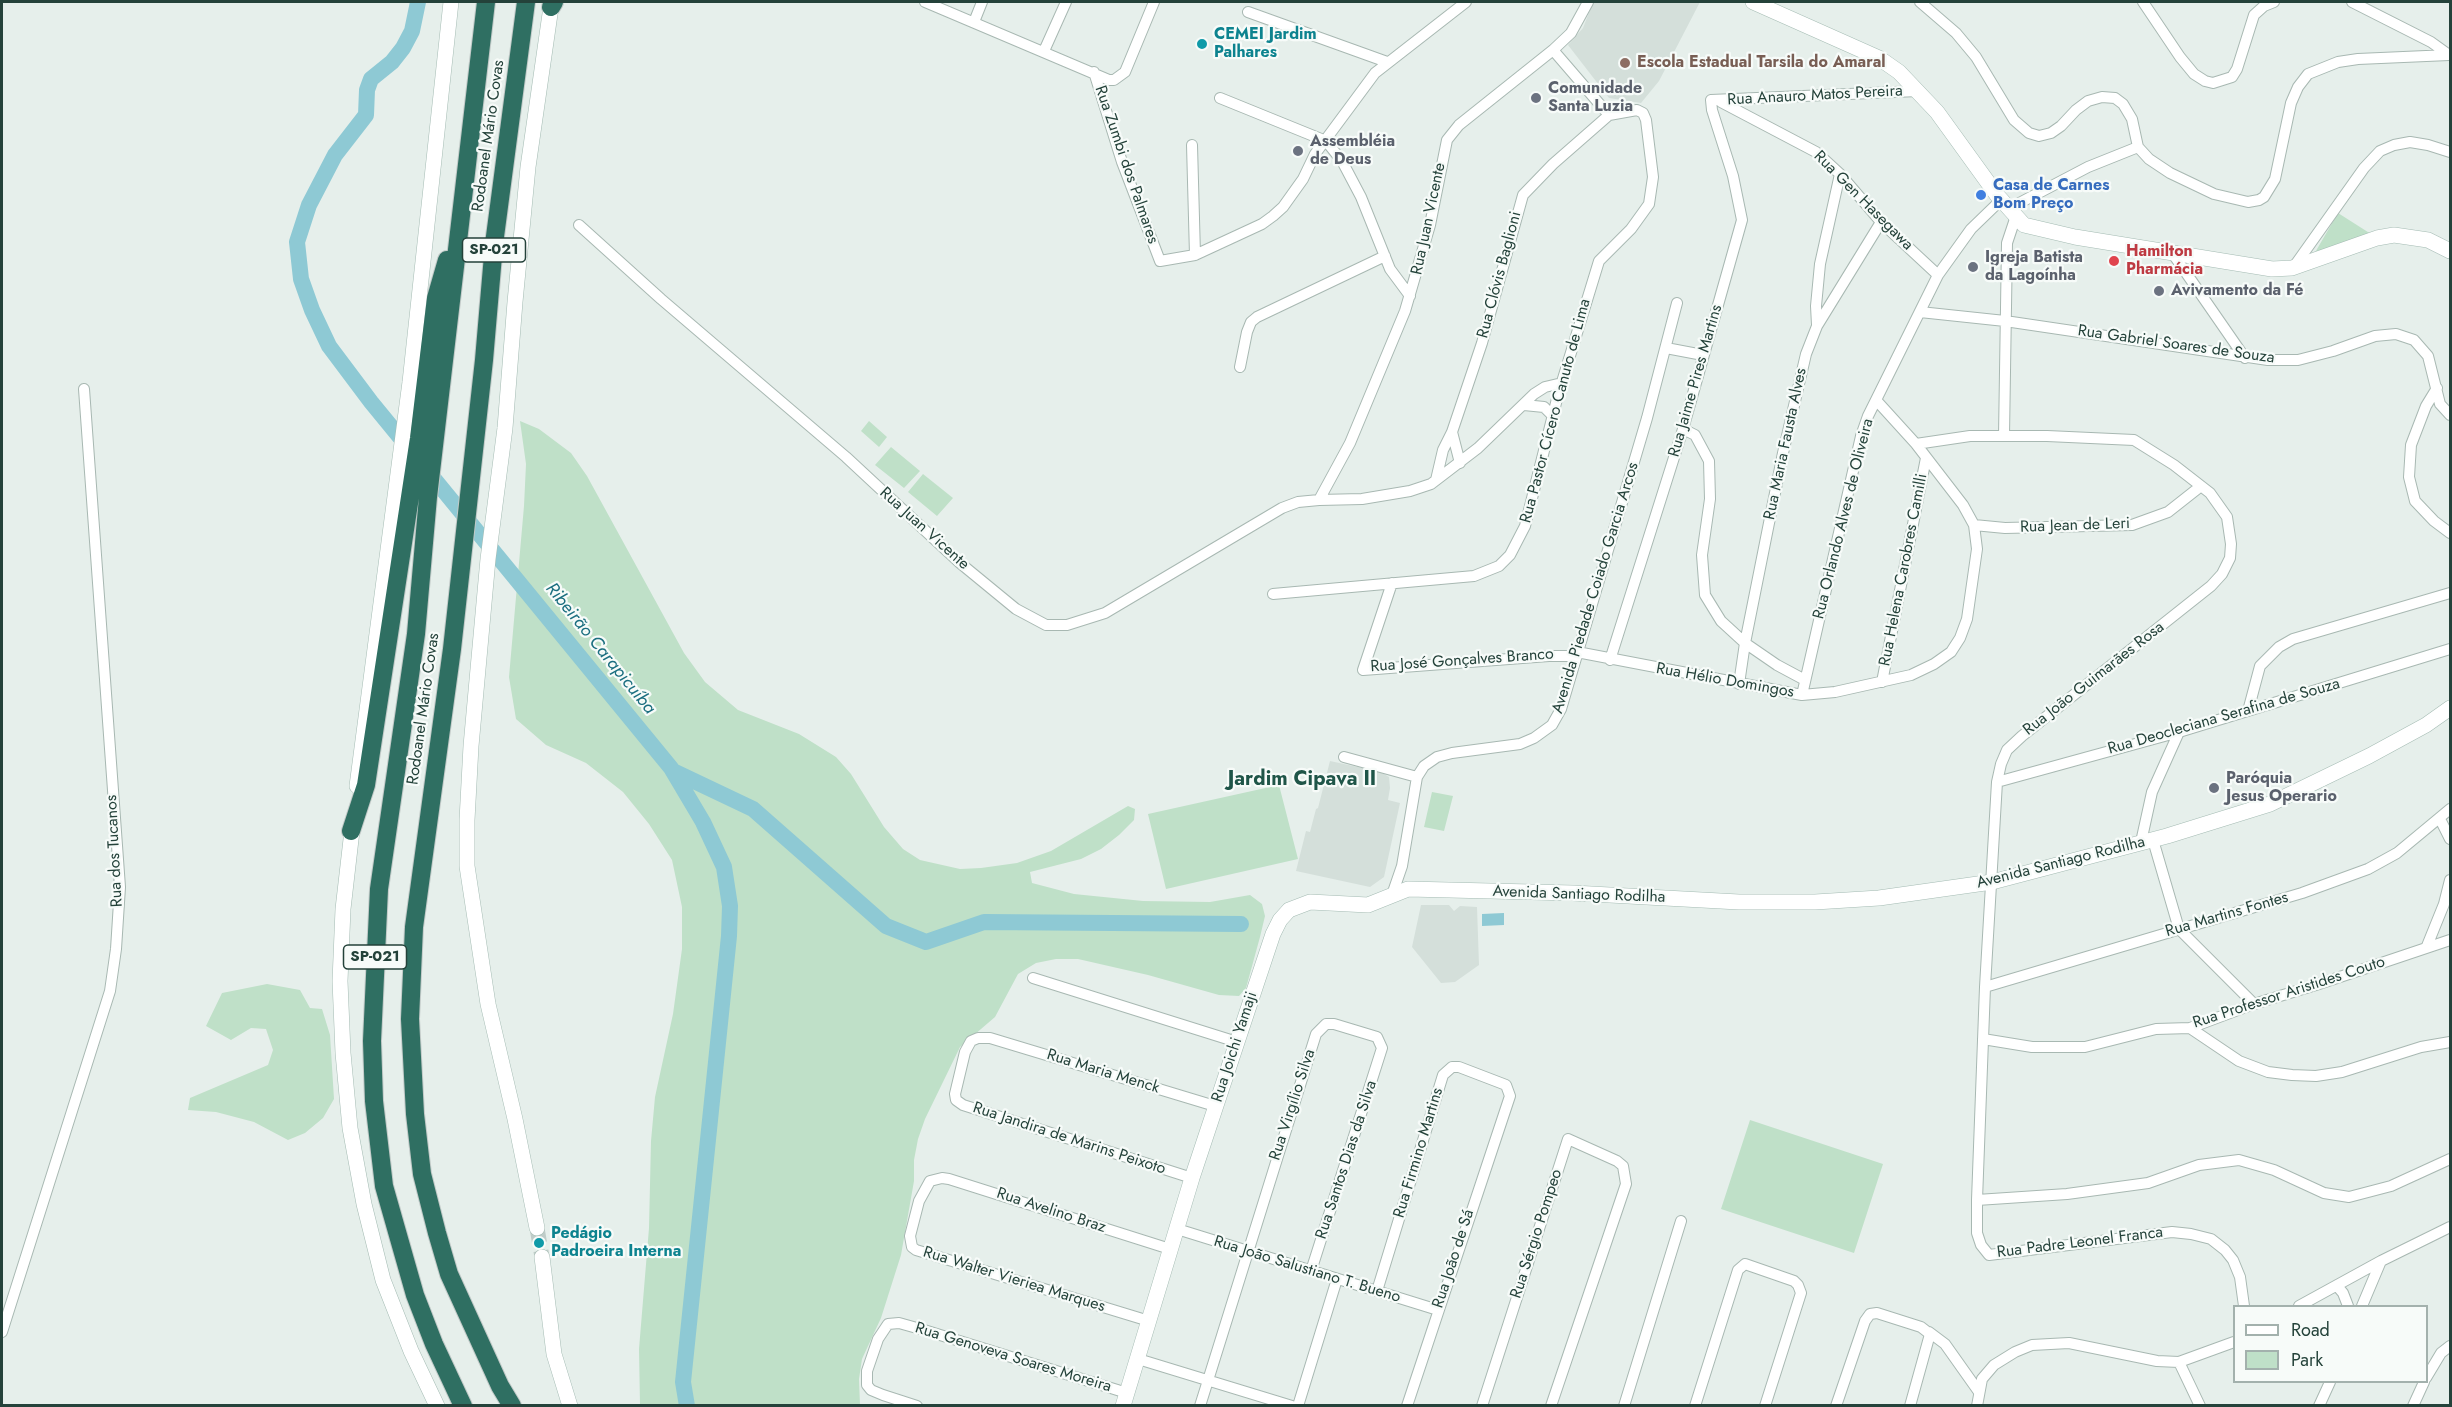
<!DOCTYPE html>
<html>
<head>
<meta charset="utf-8">
<style>
  body { margin:0 }
  #map { position:relative; width:2452px; height:1407px; overflow:hidden; background:#e6efeb; font-family:Jost,sans-serif }
  canvas { display:block }
  .frame { position:absolute; inset:0; border:3px solid #24423a; pointer-events:none }
  .legend { position:absolute; left:2233px; top:1305px; width:195px; height:78px; box-sizing:border-box; background:#f7fbf9; border:2px solid #a3b1ad; margin:0; padding:8px 10px; list-style:none; font-size:18px; color:#24423a }
  .legend li { display:flex; align-items:center; gap:12px; height:30px }
  .legend b { width:30px; border:2px solid #a3b1ad }
</style>
</head>
<body>
<div id="map">
<canvas width="2452" height="1407"></canvas>
<div class="frame"></div>
<ul class="legend">
<li><b style="height:8px;background:#fff"></b>Road</li>
<li><b style="height:16px;background:#bfe0c8"></b>Park</li>
</ul>
</div>
<script>
const g = document.querySelector('canvas').getContext('2d');
g.lineJoin = 'round';
function fillPath(path, color) {
  g.fillStyle = color;
  g.fill(path, 'evenodd');
}
function poly(rows) {
  const path = new Path2D();
  for (const r of rows) {
    path.moveTo(r[0], r[1]);
    for (let i = 2; i < r.length; i += 2) path.lineTo(r[i], r[i + 1]);
  }
  return path;
}
function strokePath(path, color, width, dash) {
  g.strokeStyle = color;
  g.lineWidth = width;
  g.lineCap = dash ? 'butt' : 'round';
  g.setLineDash(dash || []);
  g.stroke(path);
}
function drawText(font, color, halo, rows, align = 'center') {
  g.font = font + ' Jost,sans-serif';
  g.lineWidth = 4.5;
  g.setLineDash([]);
  g.textBaseline = 'middle';
  g.strokeStyle = halo;
  g.fillStyle = color;
  for (const [text, x, y, turn = 0] of rows) {
    g.save();
    g.translate(x, y);
    g.rotate((+turn || 0) * Math.PI / 180);
    g.textAlign = isNaN(turn) ? turn : align;
    if (halo) g.strokeText(text, 0, 0);
    g.fillText(text, 0, 0);
    g.restore();
  }
}
const built = poly([
  [1593,2,1700,2,1659,81,1641,103,1609,98,1568,45,1583,28],
  [1330,761,1381,772,1389,777,1390,788,1388,800,1400,803,1384,877,1370,887,1296,871,1306,831,1310,832,1316,809,1318,808],
  [1421,905,1449,905,1454,911,1460,906,1477,907,1479,965,1455,982,1441,983,1412,947]
]);
const green = poly([
  [2338,213,2371,234,2313,256],
  [520,421,539,429,571,453,587,476,684,653,705,682,738,710,799,734,836,757,851,774,884,827,903,849,920,860,960,869,981,868,1017,863,1051,851,1128,806,1135,809,1134,820,1119,835,1101,849,1081,859,1030,872,1032,883,1074,894,1143,901,1210,902,1250,895,1262,904,1265,916,1260,937,1246,988,1239,996,1219,995,1148,975,1078,959,1056,959,1036,963,1018,974,995,1017,960,1047,925,1119,918,1139,914,1160,914,1181,901,1255,881,1318,862,1359,859,1379,860,1405,640,1405,639,1349,649,1228,651,1141,655,1097,673,1014,682,949,682,907,672,860,649,824,623,792,586,763,546,745,516,719,509,677,524,506,526,464],
  [869,421,887,437,879,447,861,431],
  [891,447,920,471,904,488,875,465],
  [923,474,953,498,937,516,908,492],
  [1279,785,1298,859,1166,889,1148,814],
  [1432,792,1453,796,1444,831,1424,827],
  [267,984,300,990,310,1008,322,1009,330,1035,334,1099,323,1118,305,1133,288,1140,254,1122,216,1112,188,1110,190,1098,268,1065,273,1050,266,1029,251,1028,231,1040,206,1026,222,993],
  [1750,1120,1883,1164,1854,1253,1721,1209]
]);
const water = poly([
  [1504,913,1504,925,1482,926,1482,914]
]);
const river = poly([
  [418,2,412,31,403,48,392,62,371,79,367,90,366,115,335,155,309,205,297,242,301,279,312,310,329,346,371,402,671,768,703,822,724,867,730,906,729,936,683,1382,687,1406],
  [673,771,753,809,886,926,926,942,984,922,1241,924]
]);
const secondaryTunnel = poly([
  [537,1228,542,1257]
]);
const minor = poly([
  [925,2,1109,80,1114,80,1125,72,1154,2],
  [1920,2,1956,33,1976,57,2014,120,2029,133,2039,136,2051,133,2061,126,2076,110,2088,101,2102,97,2115,98,2123,104,2132,119,2138,147,2149,159,2170,173,2214,194,2248,202,2259,200,2264,197,2275,179,2291,103,2298,87,2308,74,2338,62,2358,59,2449,55],
  [2143,2,2180,57,2194,74,2205,81,2213,83,2232,77,2237,69,2254,15,2264,6,2274,2],
  [2352,2,2431,42,2449,55],
  [1248,12,1387,62],
  [974,22,982,2],
  [1553,50,1609,115],
  [1044,51,1066,2],
  [1094,72,1122,162,1160,261,1195,255,1262,224,1273,216,1283,207,1303,179,1315,154,1375,73,1466,2],
  [1220,98,1326,141,1342,161,1361,197,1390,269,1410,296],
  [1721,102,1816,152,1840,174,1881,222,1938,275],
  [1192,145,1195,255],
  [2008,209,2088,167,2138,147],
  [579,225,661,299,846,457,960,563,1016,609,1046,625,1067,625,1105,613,1282,508,1298,502,1319,500,1362,499,1410,491,1431,484,1478,448,1534,394,1545,387,1562,383],
  [2173,254,2245,358],
  [2293,268,2364,168,2380,151,2394,145,2410,142,2428,145,2450,152],
  [1920,312,2005,321,2268,360,2298,360,2333,351,2375,336,2396,334,2414,340,2428,356,2440,404,2450,415],
  [1817,325,1816,306,1820,264,1840,174],
  [1666,348,1703,355],
  [1240,367,1247,332,1251,322,1257,317,1385,256],
  [2437,388,2426,406,2411,445,2409,477,2415,501,2434,521,2450,533],
  [1524,405,1544,407,1553,416],
  [1683,429,1695,435,1709,461,1710,499,1702,555,1705,595,1721,621,1745,643,1777,665,1805,680],
  [1452,432,1460,463],
  [2004,436,2007,243,2016,216],
  [1916,444,1970,436,2047,436,2134,440,2174,465,2210,493,2227,517,2231,544,2230,558,2222,574,2211,586,2022,736,2007,750,2001,764,1997,782,1985,987,1977,1200],
  [1319,500,1350,443,1405,311,1430,225,1447,140,1459,125,1553,50,1571,33,1588,2],
  [1974,525,2005,528,2132,525,2168,512,2201,486],
  [1392,583,1363,670,1549,656,1577,656],
  [1273,594,1474,576,1499,566,1510,555,1525,526,1558,395,1599,261,1631,229,1649,204,1653,177,1646,120,1643,113,1637,110,1609,115,1553,164,1523,195,1482,343,1452,432,1443,450,1436,480],
  [1577,652,1802,695,1835,692,1911,675,1934,664,1951,652,1960,638,1967,619,1977,549,1974,525,1963,505,1916,444,1876,400],
  [1610,660,1683,429,1742,220,1733,176,1712,110,1711,100,1918,91],
  [1882,682,1926,458],
  [1739,684,1745,643,1783,453,1806,354,1817,326,1881,222],
  [1802,695,1861,436,1868,416,1938,275,1971,229,2001,200],
  [2248,711,2260,666,2279,647,2293,639,2450,593],
  [1344,757,1417,777],
  [1997,782,2179,732,2450,649],
  [2440,819,2450,839],
  [2153,840,2179,929,2254,1004],
  [2141,842,2152,792,2179,732],
  [1392,895,1402,866,1417,777,1424,766,1437,757,1452,753,1520,744,1534,738,1552,725,1561,709,1647,418,1677,303],
  [2427,946,2444,904,2450,880],
  [1033,978,1237,1042],
  [1985,987,2302,893,2368,869,2397,853,2450,809],
  [2190,1028,2239,1061,2268,1072,2292,1075,2316,1076,2342,1072,2421,1047,2450,1042],
  [1983,1039,2032,1047,2085,1047,2156,1029,2190,1028,2254,1004,2319,984,2450,940],
  [1192,1178,963,1105,956,1100,955,1094,965,1052,971,1041,978,1038,990,1038,1215,1106],
  [1177,1229,1438,1310],
  [2337,1286,2343,1293,2348,1306],
  [1377,1291,1443,1075,1452,1067,1459,1067,1506,1085,1510,1096,1407,1406],
  [2244,1306,2240,1277,2233,1260,2225,1250,2211,1239,2191,1234,2172,1232,1989,1255,1981,1245,1977,1233,1977,1200,2067,1194,2148,1183,2199,1165,2239,1160,2274,1170,2324,1193,2349,1197,2391,1186,2450,1159],
  [2299,1306,2381,1261,2450,1227],
  [2362,1306,2381,1261],
  [1149,1321,916,1250,912,1247,910,1236,919,1201,930,1181,942,1178,949,1179,1170,1249],
  [2,1332,110,991,116,949,120,887,84,389],
  [1929,1332,1945,1344,1979,1392],
  [1138,1359,1292,1406],
  [2179,1362,2200,1406],
  [2426,1378,2441,1353,2450,1346],
  [917,1406,883,1395,871,1390,867,1385,867,1371,878,1339,888,1324,899,1323,924,1330,1127,1393],
  [1200,1406,1316,1034,1326,1024,1334,1024,1377,1037,1382,1048,1311,1271],
  [1298,1406,1337,1279],
  [1482,1406,1568,1139,1617,1161,1623,1166,1626,1184,1551,1406],
  [1624,1406,1681,1221],
  [1695,1406,1738,1270,1745,1264,1794,1281,1798,1285,1801,1293,1765,1406],
  [1836,1406,1865,1321,1870,1314,1877,1313,1921,1327,1930,1334,1910,1406],
  [1977,1406,1982,1379,1994,1365,2015,1352,2032,1345,2069,1343,2157,1361,2179,1362,2234,1342],
  [2319,1406,2330,1382],
  [2413,1406,2424,1382]
]);
const secondary = poly([
  [1753,2,1879,58,1899,72,1937,112,1997,195,2024,225,2075,237,2272,269,2292,268,2377,238,2394,235,2428,240,2450,251],
  [357,786,410,382,451,2],
  [353,822,343,909,340,981,343,1053,350,1128,364,1204,383,1280,411,1351,437,1406],
  [537,1228,515,1119,488,1004,467,866,467,820,471,746,488,559,505,428,515,302,528,167,551,7],
  [542,1257,554,1354,570,1406],
  [1123,1406,1192,1178,1255,988,1273,934,1280,920,1289,910,1310,902,1368,905,1408,889,1573,893,1739,902,1815,902,1879,898,1992,882,2167,836,2270,804,2369,756,2426,725,2450,708]
]);
const motorway = poly([
  [551,7,554,2],
  [351,831,366,785,419,438,436,298,447,260],
  [463,1406,434,1344,415,1295,384,1186,374,1101,372,1041,379,889,416,634,428,497,486,2],
  [512,1406,500,1386,449,1274,437,1233,422,1174,415,1114,410,1019,414,927,452,649,484,360,494,244,526,2]
]);
const markers = [
  [1202,44,6,"#0f9aa8"],
  [1625,63,6,"#8d6e63"],
  [1536,98,6,"#6b7280"],
  [1298,151,6,"#6b7280"],
  [1981,195,6,"#3f7fe0"],
  [2114,261,6,"#e0444e"],
  [1973,267,6,"#6b7280"],
  [2159,291,6,"#6b7280"],
  [2214,788,6,"#6b7280"],
  [539,1243,6,"#0f9aa8"]
];
const shields = [
  [494,250,63],
  [375,957,63]
];
const shieldNames = [
  ["SP-021",494,250],
  ["SP-021",375,957]
];
const cultureNames = [
  ["CEMEI Jardim",1214,35],
  ["Palhares",1214,53],
  ["Pedágio",551,1234],
  ["Padroeira Interna",551,1252]
];
const educationNames = [
  ["Escola Estadual Tarsila do Amaral",1637,63]
];
const worshipNames = [
  ["Comunidade",1548,89],
  ["Santa Luzia",1548,107],
  ["Assembléia",1310,142],
  ["de Deus",1310,160],
  ["Igreja Batista",1985,258],
  ["da Lagoínha",1985,276],
  ["Avivamento da Fé",2171,291],
  ["Paróquia",2226,779],
  ["Jesus Operario",2226,797]
];
const streetNames = [
  ["Rua Anauro Matos Pereira",1815,96,-3],
  ["Rodoanel Mário Covas",489,136,-82],
  ["Rua Zumbi dos Palmares",1126,165,71],
  ["Rua Gen Hasegawa",1863,201,45],
  ["Rua Juan Vicente",1429,219,-78],
  ["Rua Clóvis Baglioni",1500,275,-75],
  ["Rua Gabriel Soares de Souza",2176,345,8],
  ["Rua Jaime Pires Martins",1696,381,-74],
  ["Rua Pastor Cícero Canuto de Lima",1556,411,-75],
  ["Rua Maria Fausta Alves",1786,444,-78],
  ["Rua Orlando Alves de Oliveira",1844,519,-76],
  ["Rua Jean de Leri",2075,526,-2],
  ["Rua Juan Vicente",924,529,42],
  ["Rua Helena Carobres Camilli",1904,570,-79],
  ["Avenida Piedade Coiado Garcia Arcos",1596,588,-73],
  ["Rua José Gonçalves Branco",1462,661,-4],
  ["Rua João Guimarães Rosa",2094,679,-38],
  ["Rua Hélio Domingos",1725,681,10],
  ["Rodoanel Mário Covas",424,709,-82],
  ["Rua Deocleciana Serafina de Souza",2224,717,-16],
  ["Rua dos Tucanos",115,851,-93],
  ["Avenida Santiago Rodilha",2061,863,-14],
  ["Avenida Santiago Rodilha",1579,895,2],
  ["Rua Martins Fontes",2227,915,-16],
  ["Rua Professor Aristides Couto",2289,993,-18],
  ["Rua Joichi Yamaji",1235,1047,-72],
  ["Rua Maria Menck",1103,1072,17],
  ["Rua Virgílio Silva",1293,1105,-72],
  ["Rua Jandira de Marins Peixoto",1069,1139,18],
  ["Rua Firmino Martins",1419,1153,-73],
  ["Rua Santos Dias da Silva",1347,1160,-72],
  ["Rua Avelino Braz",1051,1211,18],
  ["Rua Sérgio Pompeo",1537,1234,-72],
  ["Rua Padre Leonel Franca",2080,1243,-7],
  ["Rua João de Sá",1454,1259,-72],
  ["Rua João Salustiano T. Bueno",1307,1270,17],
  ["Rua Walter Vieriea Marques",1014,1280,17],
  ["Rua Genoveva Soares Moreira",1013,1358,17]
];
const shopNames = [
  ["Casa de Carnes",1993,186],
  ["Bom Preço",1993,204]
];
const healthNames = [
  ["Hamilton",2126,252],
  ["Pharmácia",2126,270]
];
const waterNames = [
  ["Ribeirão Carapicuíba",600,649,51]
];
const quarterNames = [
  ["Jardim Cipava II",1302,780]
];
fillPath(built, '#d4dfda');
fillPath(green, '#bfe0c8');
fillPath(water, '#8ec9d4');
strokePath(river, '#8ec9d4', 16);
strokePath(secondaryTunnel, '#bfccc8', 15, [15, 8]);
strokePath(minor, '#a8b8b2', 12);
strokePath(secondary, '#a4bbb3', 16);
strokePath(motorway, '#c2cac8', 20);
strokePath(minor, '#fff', 10);
strokePath(secondary, '#fff', 15);
strokePath(motorway, '#2f6f62', 18);
for (const [x, y, r, color] of markers) {
  const dot = new Path2D();
  dot.arc(x, y, r, 0, 2 * Math.PI);
  g.fillStyle = color;
  g.fill(dot);
  strokePath(dot, '#f7fbf9', 2);
}
for (const [x, y, w] of shields) {
  const box = new Path2D();
  box.roundRect(x - w / 2, y - 12, w, 24, 4.5);
  g.fillStyle = '#f7fbf9';
  g.fill(box);
  strokePath(box, '#24423a', 1.5);
}
drawText('bold 15px', '#24423a', null, shieldNames);
drawText('bold 16px', '#0d838f', '#f7fbf9', cultureNames, 'left');
drawText('bold 16px', '#785e54', '#f7fbf9', educationNames, 'left');
drawText('bold 16px', '#5b616d', '#f7fbf9', worshipNames, 'left');
drawText('16px', '#24423a', '#f7fbf9', streetNames);
drawText('bold 16px', '#366cbe', '#f7fbf9', shopNames, 'left');
drawText('bold 16px', '#be3a42', '#f7fbf9', healthNames, 'left');
drawText('italic 18px', '#1c6f80', '#f7fbf9', waterNames);
drawText('bold 20px', '#1f5548', '#f7fbf9', quarterNames);
</script>
</body>
</html>
